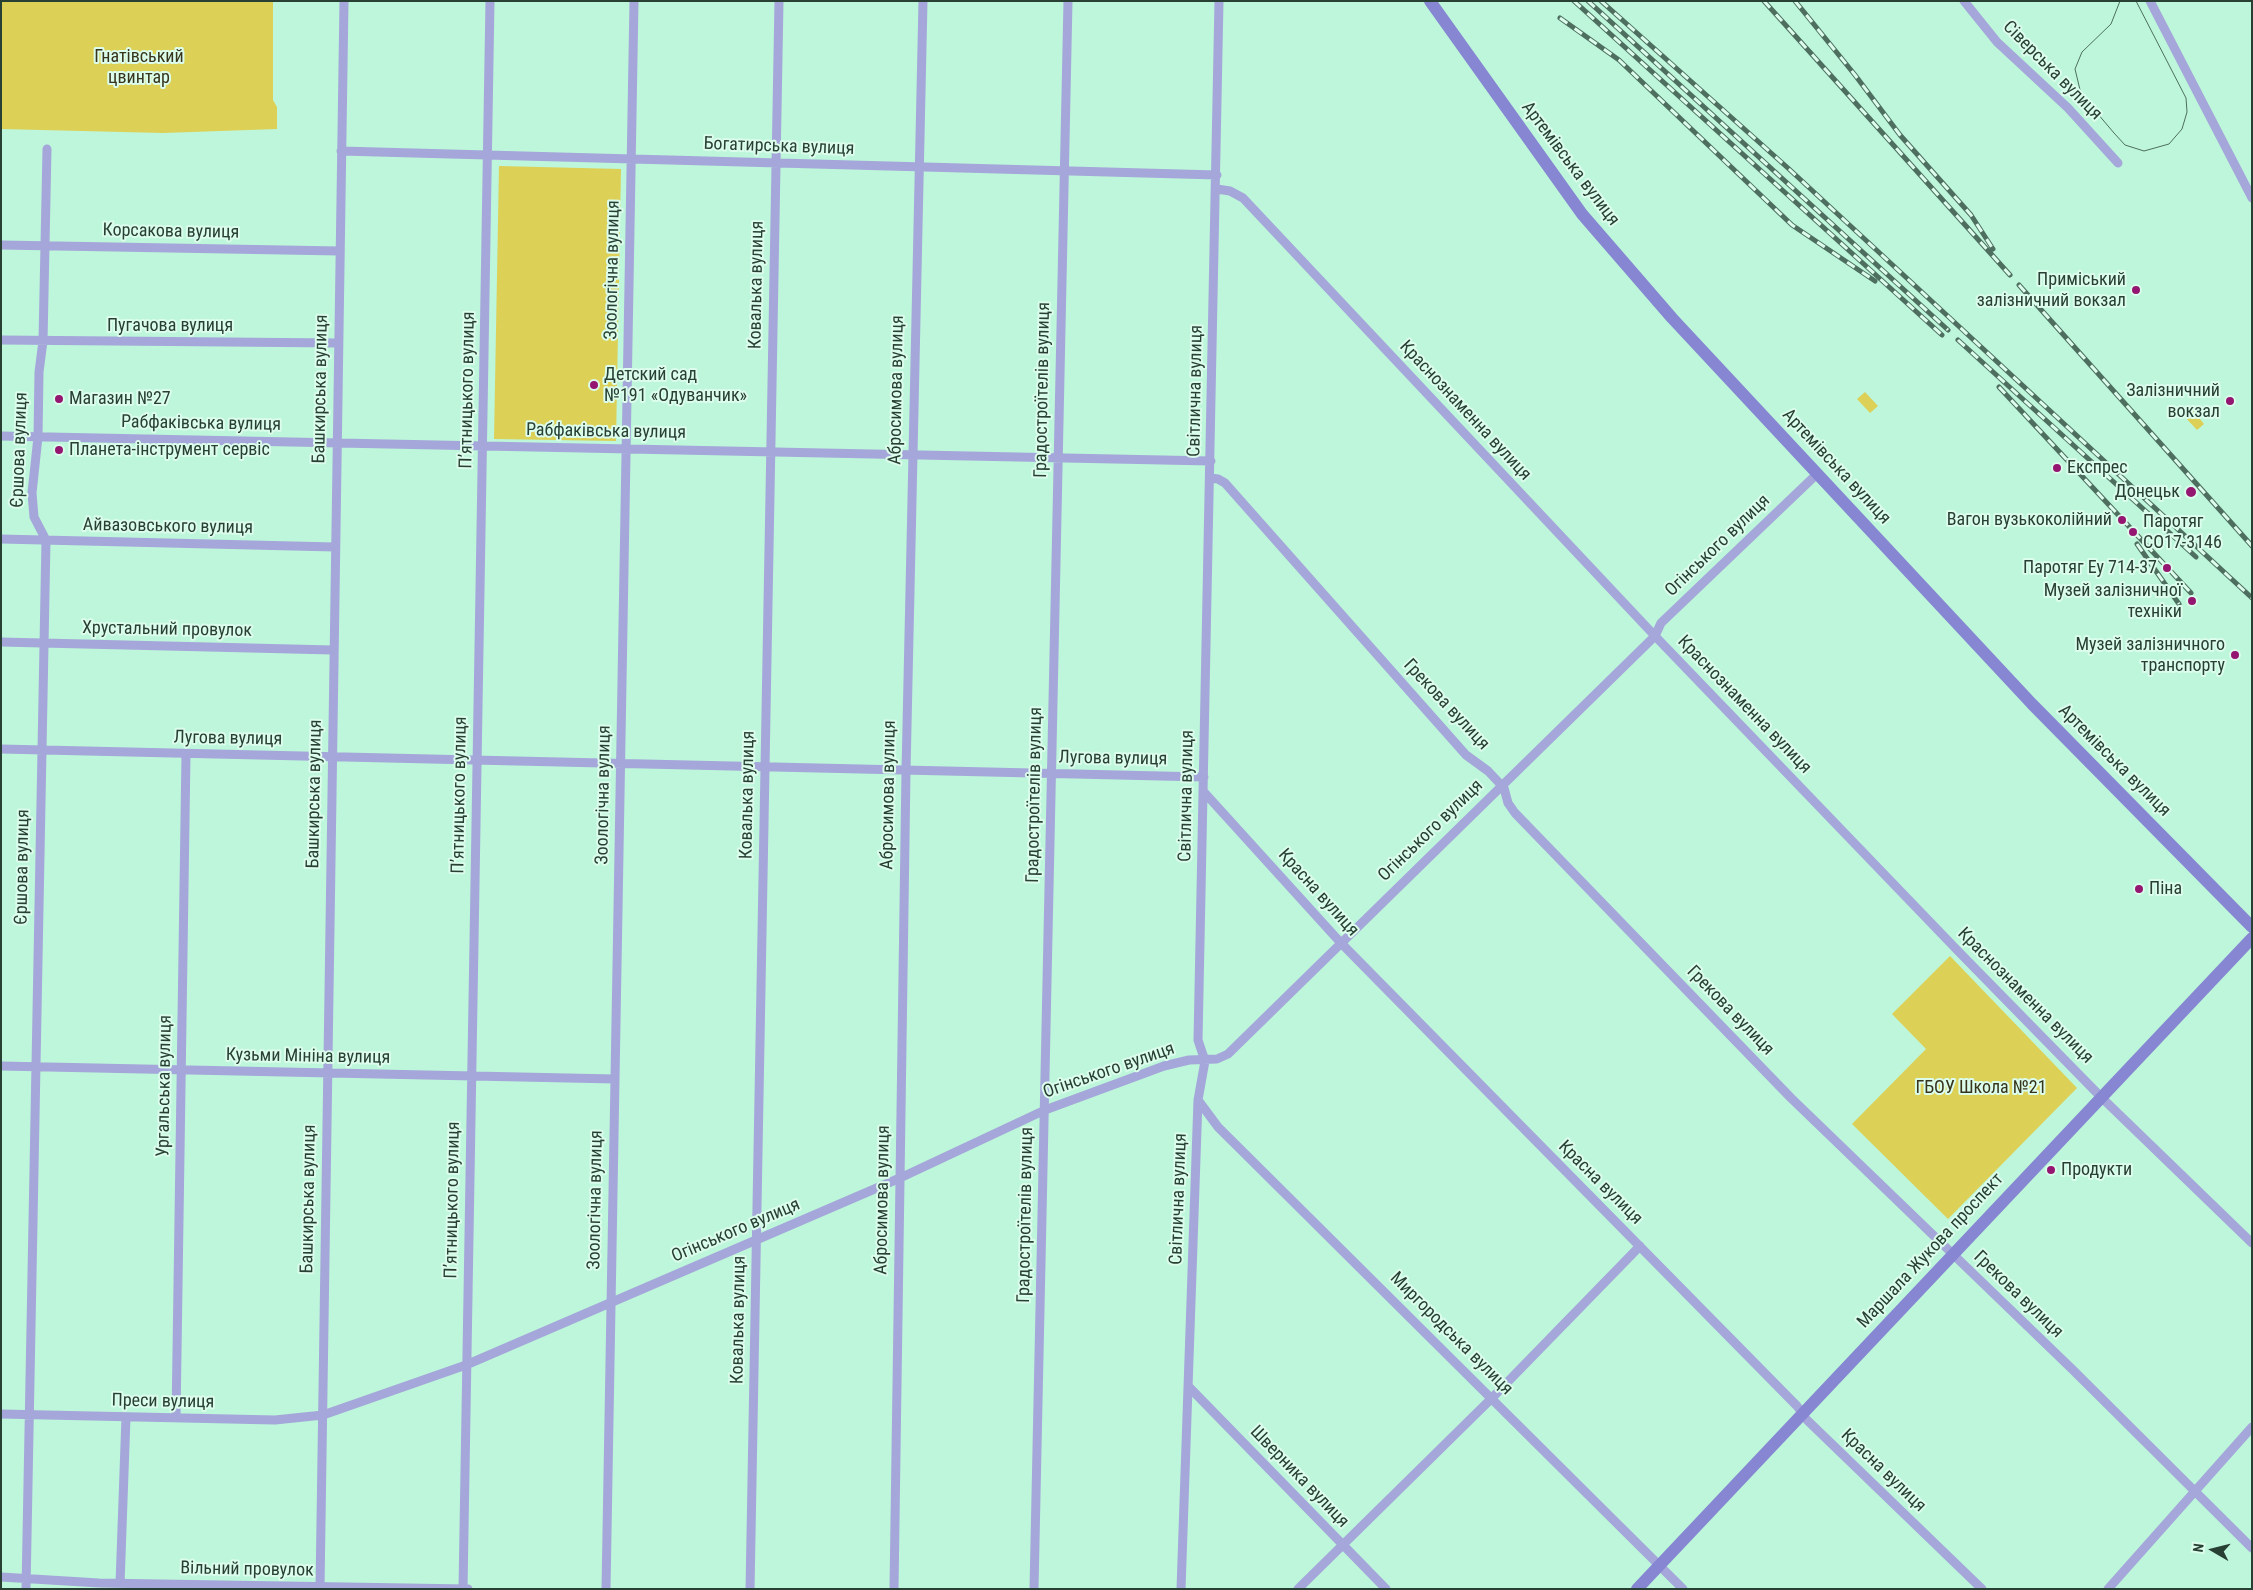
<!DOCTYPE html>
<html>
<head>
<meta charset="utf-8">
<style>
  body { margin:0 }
  #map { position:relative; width:2253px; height:1590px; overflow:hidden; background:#bdf6da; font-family:"Roboto Condensed",sans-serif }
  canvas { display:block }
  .frame { position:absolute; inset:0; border:2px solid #283f34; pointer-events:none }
  .north { position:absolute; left:2188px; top:1525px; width:50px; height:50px; -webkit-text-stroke:4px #dcfdec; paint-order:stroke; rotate:278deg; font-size:14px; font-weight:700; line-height:20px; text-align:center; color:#283f34 }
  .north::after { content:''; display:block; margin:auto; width:18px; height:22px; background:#283f34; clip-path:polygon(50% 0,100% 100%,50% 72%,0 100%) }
</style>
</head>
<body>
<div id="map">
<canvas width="2253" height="1590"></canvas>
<div class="frame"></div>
<div class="north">N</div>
</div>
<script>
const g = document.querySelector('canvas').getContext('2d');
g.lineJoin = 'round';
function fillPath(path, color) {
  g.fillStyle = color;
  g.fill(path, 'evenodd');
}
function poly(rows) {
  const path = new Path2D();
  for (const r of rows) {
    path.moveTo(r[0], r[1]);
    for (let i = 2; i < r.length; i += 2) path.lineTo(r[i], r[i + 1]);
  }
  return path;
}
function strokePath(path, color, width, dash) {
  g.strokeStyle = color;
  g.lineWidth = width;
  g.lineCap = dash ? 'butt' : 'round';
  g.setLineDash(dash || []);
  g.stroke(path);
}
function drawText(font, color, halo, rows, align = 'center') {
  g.font = font + ' "Roboto Condensed",sans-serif';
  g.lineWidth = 4;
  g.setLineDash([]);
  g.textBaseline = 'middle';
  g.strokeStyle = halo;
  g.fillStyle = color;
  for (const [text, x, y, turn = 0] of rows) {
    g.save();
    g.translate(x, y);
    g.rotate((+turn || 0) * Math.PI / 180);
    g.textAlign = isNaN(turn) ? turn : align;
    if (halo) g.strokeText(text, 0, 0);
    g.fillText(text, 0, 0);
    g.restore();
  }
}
const green = poly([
  [1,1,273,1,273,100,277,107,277,129,163,133,1,129],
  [499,166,621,169,616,441,494,439],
  [1865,392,1878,406,1870,413,1857,399],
  [2193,410,2204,424,2197,430,2185,417],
  [1950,956,2077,1088,1948,1219,1852,1124,1926,1049,1892,1014]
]);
const street = poly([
  [1964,1,1997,42,2068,108,2118,163],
  [2150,1,2252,198],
  [341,151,1217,175],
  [1217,189,1230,191,1243,198,1655,636,1959,952,2100,1096,2252,1243],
  [1,245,340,251],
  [1,340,338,343],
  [1,436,1211,461],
  [1210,478,1218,479,1225,483,1466,755,1488,771,1504,788,1508,803,1515,813,1791,1098,2073,1370,2252,1548],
  [1,539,335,547],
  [1,642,333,650],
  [1,749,1204,777],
  [1203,791,1340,942,1797,1406,1807,1420,1982,1589],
  [1,1066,615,1079],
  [1198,1100,1218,1127,1683,1589],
  [1189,1387,1386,1589],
  [1,1414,275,1420,323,1415,466,1365,900,1178,1045,1110,1164,1066,1189,1060,1217,1059,1228,1054,1655,636,1661,623,1818,473],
  [176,1418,186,754],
  [1,1577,99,1583,468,1589],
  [120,1584,126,1417],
  [320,1587,344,1],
  [26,1589,46,540,34,517,32,493,38,437,39,372,43,341,47,149],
  [463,1589,490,1],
  [606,1589,634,1],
  [750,1589,779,1],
  [894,1589,906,771,923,1],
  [1034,1589,1068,1],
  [1181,1589,1198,1100,1205,1061,1198,1040,1219,1],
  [1298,1589,1492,1398,1640,1246],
  [2108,1589,2252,1427]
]);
const secondary = poly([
  [1430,1,1582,214,1672,318,2032,704,2252,927],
  [1637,1589,2252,938]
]);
const tram = poly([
  [2120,1,2111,24,2082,52,2075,69,2081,94,2114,133,2125,145,2144,151,2169,144,2182,129,2187,112,2186,98,2136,1]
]);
const rail = poly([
  [1574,1,1942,335],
  [1588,1,1948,330],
  [1601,1,1789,169,2252,598],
  [1764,1,2010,275],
  [1795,1,1855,75,1900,135,1971,215,1993,249],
  [1560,18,1619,60,1792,225,1875,281],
  [2019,285,2252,546],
  [1958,340,2196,557],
  [1999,387,2191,593],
  [2137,544,2179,604]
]);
const markers = [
  [2136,290,5,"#941670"],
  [594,385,5,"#941670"],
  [59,399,5,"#941670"],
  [2230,401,5,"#941670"],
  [59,450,5,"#941670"],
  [2057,468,5,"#941670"],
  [2191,492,6,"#941670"],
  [2122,520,5,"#941670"],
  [2133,532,5,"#941670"],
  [2167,568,5,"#941670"],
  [2192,601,5,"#941670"],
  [2235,655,5,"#941670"],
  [2139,889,5,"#941670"],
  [2051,1170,5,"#941670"]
];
const parkNames = [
  ["Гнатівський",139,57],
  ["цвинтар",139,78],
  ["ГБОУ Школа №21",1981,1088]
];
const streetNames = [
  ["Сіверська вулиця",2052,71,45],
  ["Богатирська вулиця",779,147,2],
  ["Артемівська вулиця",1570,164,53],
  ["Корсакова вулиця",171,232,1],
  ["Зоологічна вулиця",613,270,-89],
  ["Ковалька вулиця",757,285,-89],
  ["Пугачова вулиця",170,326],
  ["Башкирська вулиця",321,389,-89],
  ["П’ятницького вулиця",468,390,-89],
  ["Абросимова вулиця",897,390,-89],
  ["Градостроїтелiв вулиця",1043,390,-89],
  ["Світлична вулиця",1196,391,-89],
  ["Краснознаменна вулиця",1465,411,47],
  ["Рабфаківська вулиця",201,424,1],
  ["Рабфаківська вулиця",606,432,1],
  ["Єршова вулиця",20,450,-88],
  ["Артемівська вулиця",1836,467,47],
  ["Айвазовського вулиця",168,527,1],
  ["Огінського вулиця",1718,546,-44],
  ["Хрустальний провулок",167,630,1],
  ["Грекова вулиця",1446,705,47],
  ["Краснознаменна вулиця",1744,705,46],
  ["Лугова вулиця",228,739,1],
  ["Лугова вулиця",1113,759,1],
  ["Артемівська вулиця",2114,761,45],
  ["Башкирська вулиця",315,794,-89],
  ["П’ятницького вулиця",460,795,-89],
  ["Зоологічна вулиця",604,795,-89],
  ["Ковалька вулиця",748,795,-89],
  ["Абросимова вулиця",889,795,-89],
  ["Градостроїтелiв вулиця",1035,795,-89],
  ["Світлична вулиця",1187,796,-89],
  ["Огінського вулиця",1431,831,-44],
  ["Єршова вулиця",23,867,-89],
  ["Красна вулиця",1318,893,48],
  ["Краснознаменна вулиця",2025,996,45],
  ["Грекова вулиця",1730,1011,46],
  ["Кузьми Мініна вулиця",308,1057,1],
  ["Огінського вулиця",1109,1071,-19],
  ["Ургальська вулиця",165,1086,-89],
  ["Красна вулиця",1600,1183,45],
  ["Башкирська вулиця",309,1199,-89],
  ["Світлична вулиця",1179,1199,-88],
  ["П’ятницького вулиця",453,1200,-89],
  ["Зоологічна вулиця",596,1200,-89],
  ["Абросимова вулиця",883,1200,-89],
  ["Градостроїтелiв вулиця",1026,1215,-89],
  ["Огінського вулиця",736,1231,-23],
  ["Маршала Жукова проспект",1931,1251,-47],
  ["Грекова вулиця",2018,1295,44],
  ["Ковалька вулиця",739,1320,-89],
  ["Миргородська вулиця",1451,1334,45],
  ["Преси вулиця",163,1402,1],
  ["Красна вулиця",1883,1471,44],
  ["Шверника вулиця",1299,1477,46],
  ["Вільний провулок",247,1570,1]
];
const poiNames = [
  ["Приміський",2126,280],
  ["залізничний вокзал",2126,301],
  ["Детский сад",604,375,"left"],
  ["№191 «Одуванчик»",604,396,"left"],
  ["Залізничний",2220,391],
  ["вокзал",2220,412],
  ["Магазин №27",69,399,"left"],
  ["Планета-інструмент сервіс",69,450,"left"],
  ["Експрес",2067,468,"left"],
  ["Донецьк",2180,492],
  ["Вагон вузькоколійний",2112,520],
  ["Паротяг",2143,522,"left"],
  ["СО17-3146",2143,543,"left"],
  ["Паротяг Еу 714-37",2157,568],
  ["Музей залізничної",2182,591],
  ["техніки",2182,612],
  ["Музей залізничного",2225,645],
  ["транспорту",2225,666],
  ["Піна",2149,889,"left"],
  ["Продукти",2061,1170,"left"]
];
fillPath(green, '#ddd057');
strokePath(street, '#a5a6da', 9);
strokePath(secondary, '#8686d2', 12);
strokePath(tram, '#4e6e5f', 1);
strokePath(rail, '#4e6e5f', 5);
strokePath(rail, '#dcfdec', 3, [9]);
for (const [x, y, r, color] of markers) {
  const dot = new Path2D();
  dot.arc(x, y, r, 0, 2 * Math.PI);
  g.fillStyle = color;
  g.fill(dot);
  strokePath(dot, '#dcfdec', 2);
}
drawText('18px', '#37341c', '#dcfdec', parkNames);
drawText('18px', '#283f34', '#dcfdec', streetNames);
drawText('18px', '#283f34', '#dcfdec', poiNames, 'right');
</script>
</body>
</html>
